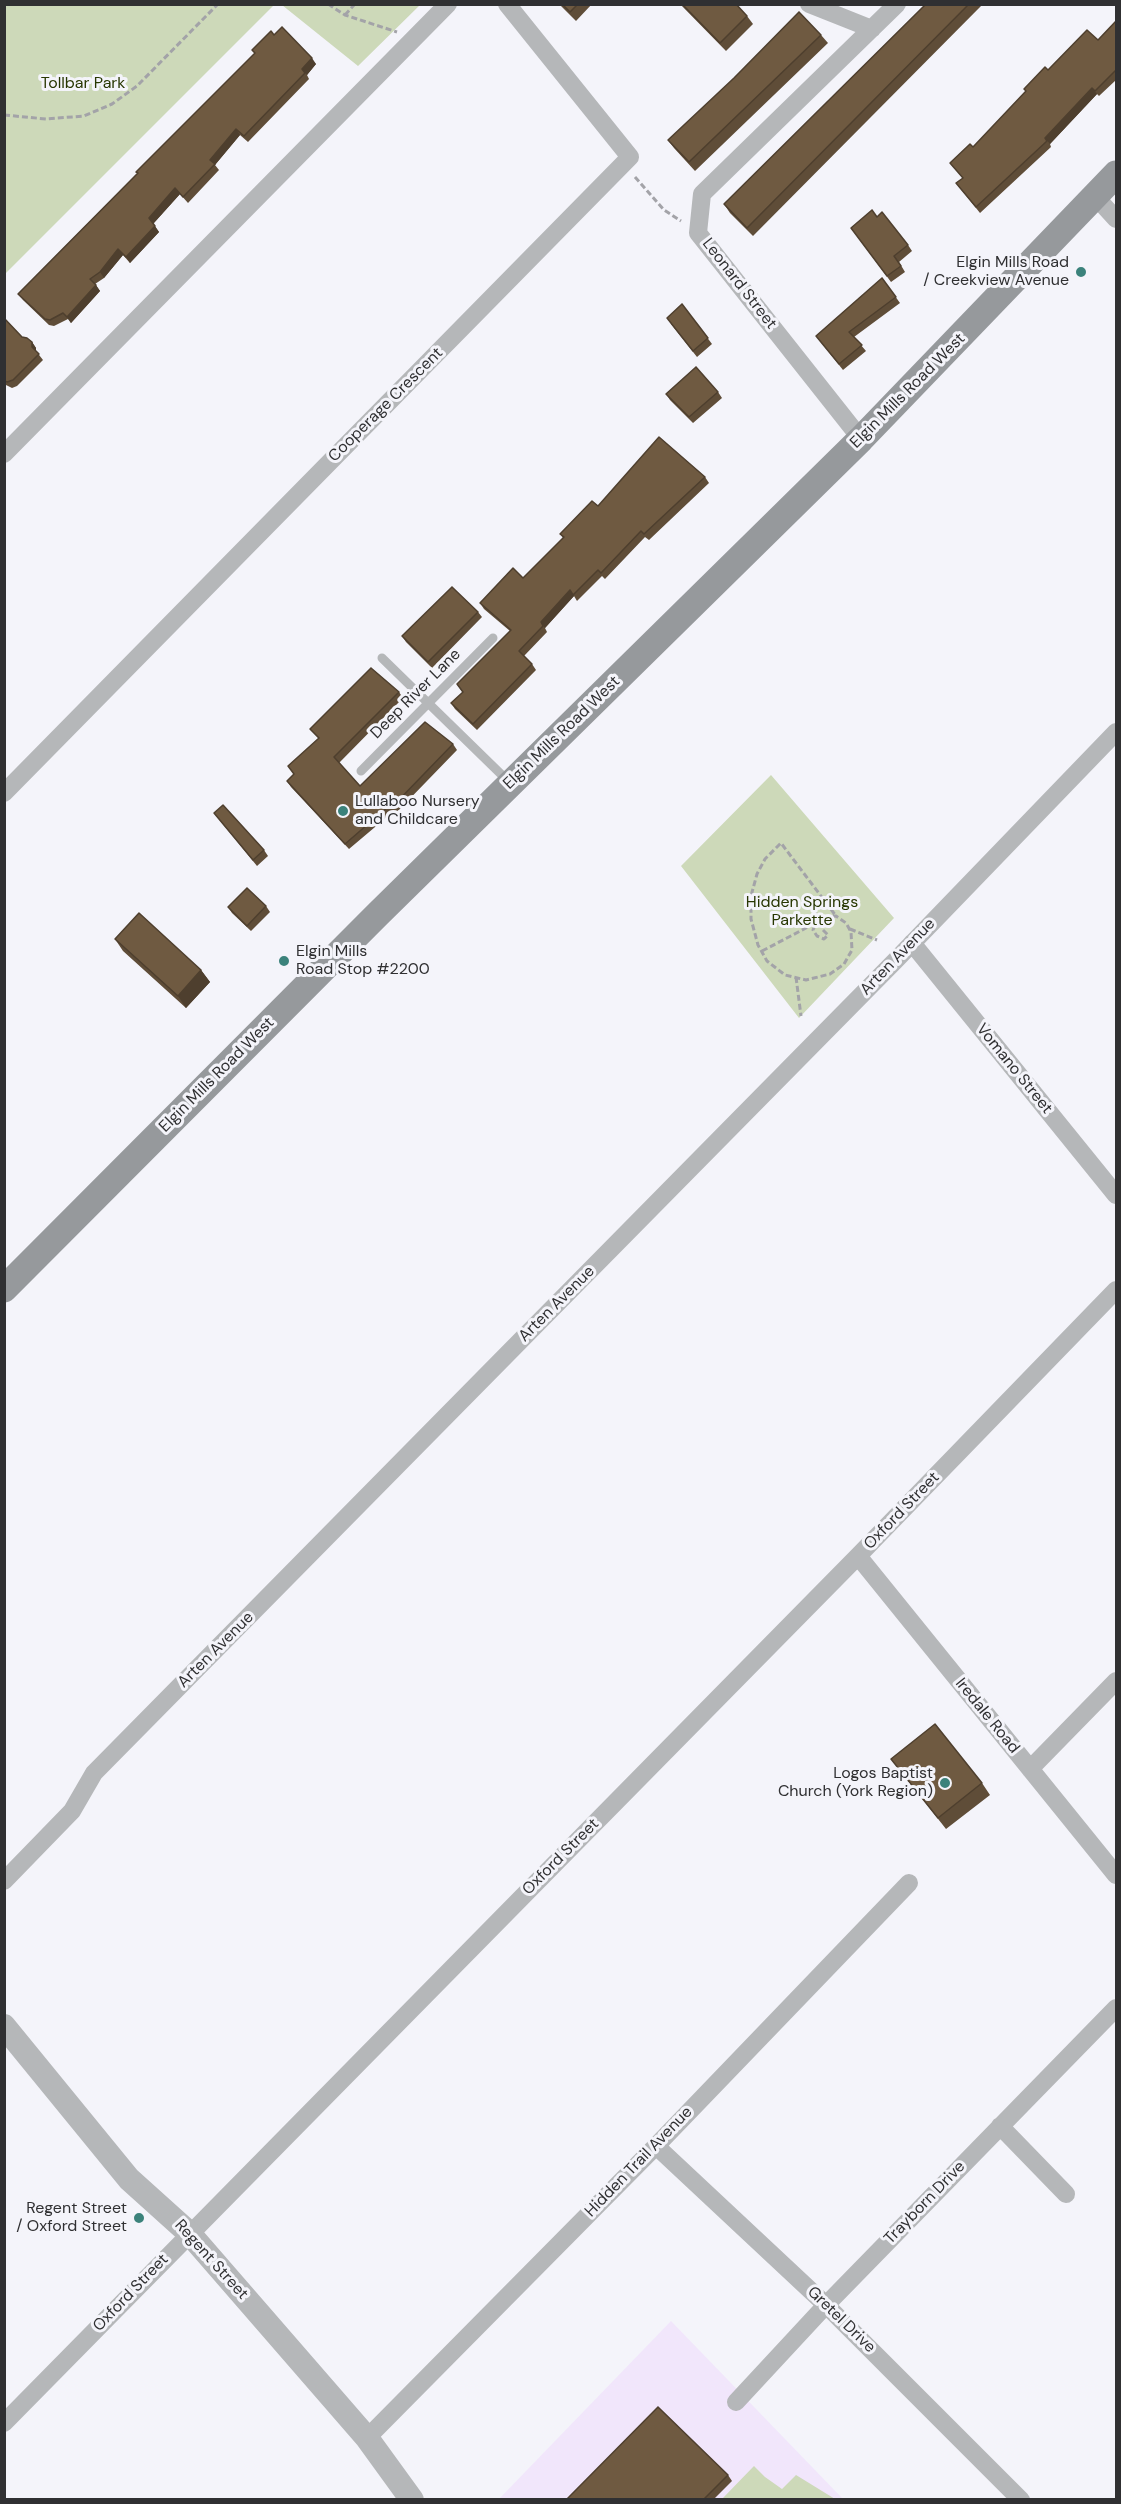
<!DOCTYPE html>
<html>
<head>
<meta charset="utf-8">
<style>
  body { margin:0 }
  #map { position:relative; width:1121px; height:2504px; overflow:hidden; background:#f4f4fa; font-family:"DM Sans",sans-serif }
  canvas { display:block }
  .frame { position:absolute; inset:0; border:6px solid #303032; pointer-events:none }
</style>
</head>
<body>
<div id="map">
<canvas width="1121" height="2504"></canvas>
<div class="frame"></div>
</div>
<script>
const g = document.querySelector('canvas').getContext('2d');
g.lineJoin = 'round';
function fillPath(path, color) {
  g.fillStyle = color;
  g.fill(path, 'evenodd');
}
function poly(rows) {
  const path = new Path2D();
  for (const r of rows) {
    path.moveTo(r[0], r[1]);
    for (let i = 2; i < r.length; i += 2) path.lineTo(r[i], r[i + 1]);
  }
  return path;
}
function strokePath(path, color, width, dash) {
  g.strokeStyle = color;
  g.lineWidth = width;
  g.lineCap = dash ? 'butt' : 'round';
  g.setLineDash(dash || []);
  g.stroke(path);
}
function drawText(font, color, halo, rows, align = 'center') {
  g.font = font + ' "DM Sans",sans-serif';
  g.lineWidth = 6;
  g.setLineDash([]);
  g.textBaseline = 'middle';
  g.strokeStyle = halo;
  g.fillStyle = color;
  for (const [text, x, y, turn = 0] of rows) {
    g.save();
    g.translate(x, y);
    g.rotate((+turn || 0) * Math.PI / 180);
    g.textAlign = isNaN(turn) ? turn : align;
    if (halo) g.strokeText(text, 0, 0);
    g.fillText(text, 0, 0);
    g.restore();
  }
}
const education = poly([
  [671,2321,843,2499,498,2500]
]);
const green = poly([
  [5,4,274,5,5,274,4,5],
  [282,5,420,5,358,66],
  [771,775,894,918,799,1018,681,866],
  [754,2466,765,2477,782,2489,796,2475,835,2499,722,2499]
]);
const path = poly([
  [328,4,345,15,397,32],
  [345,15,355,4],
  [4,115,46,119,84,116,112,104,137,86,218,4],
  [635,177,664,210,681,221],
  [850,929,877,940],
  [823,930,828,935,824,939,817,936,813,930,816,923,823,917,836,916,846,923,851,932,852,950,844,964,830,974,806,980,785,975,767,961,758,945,751,919,751,896,757,874,765,859,781,843,836,916],
  [762,951,806,928,814,916,822,897],
  [796,977,801,1016]
]);
const service = poly([
  [382,658,508,781],
  [361,771,493,638]
]);
const minor = poly([
  [809,4,872,29],
  [1095,196,1116,219],
  [861,439,698,233,702,194,897,4],
  [4,454,448,4],
  [4,793,630,157,507,4],
  [912,943,1116,1195],
  [858,1556,1116,1875],
  [1030,1769,1116,1681],
  [4,1881,72,1811,94,1773,895,961,1116,732],
  [1000,2126,1066,2194],
  [656,2146,826,2305,1021,2500],
  [736,2402,826,2305,1116,2008],
  [4,2423,858,1556,1116,1290],
  [367,2438,656,2146,909,1883]
]);
const tertiary = poly([
  [4,2026,129,2179,189,2233,367,2438,412,2500]
]);
const secondary = poly([
  [4,1289,378,914,861,439,1116,174]
]);
const wall = poly([
  [559,4,592,4,576,21],
  [680,4,736,4,747,16,753,24,726,51],
  [926,4,983,4,753,236,730,213,724,204],
  [1116,21,1116,80,1099,96,1097,94,1050,144,1051,147,980,213,956,183,963,178,950,163,973,147,1048,70,1098,40],
  [274,35,316,64,307,75,309,79,248,142,240,135,215,165,219,170,188,203,180,194,153,224,159,232,130,263,123,255,104,278,95,284,100,291,71,323,68,319,54,326,49,325,23,300,18,294,255,54,252,50],
  [821,35,828,43,695,171,674,148,668,140],
  [877,217,908,245,912,251,899,262,905,272,891,282,851,228],
  [882,278,900,303,854,337,866,351,843,370,816,336],
  [682,304,712,344,697,357,671,324],
  [4,318,22,337,32,342,36,348,36,351,43,360,17,386,12,388,4,384],
  [718,392,722,398,693,423,670,400,666,394],
  [705,477,709,483,649,540,645,537,605,579,602,576,577,601,574,596,545,628,547,632,524,656,532,664,536,670,477,730,455,709,451,703,463,693,457,684,510,631,484,609,480,603,523,578,563,538,560,534,598,506],
  [478,612,482,617,432,668,406,642,402,636],
  [399,692,403,698,339,763,360,786,453,744,457,750,396,813,394,811,349,849,291,787,287,781,294,774,319,739,310,729],
  [214,813,264,850,268,856,257,866],
  [266,906,270,912,251,931,232,913,228,907],
  [115,939,201,970,210,982,186,1008,123,951],
  [891,1759,982,1783,990,1795,946,1829],
  [728,2475,732,2481,714,2499,567,2499]
]);
const shadedWall = poly([
  [312,58,316,64,307,75,302,69],
  [1092,88,1097,94,1050,144,1045,138],
  [236,129,240,135,214,166,210,160],
  [175,188,180,194,153,224,149,218],
  [155,226,159,232,130,263,126,257],
  [118,249,123,255,104,278,100,272],
  [96,285,100,291,71,323,67,317],
  [32,342,36,348,36,353,32,347],
  [570,590,574,596,545,628,541,622],
  [201,970,210,982,186,1008,178,996]
]);
const building = poly([
  [562,4,578,4,570,12,562,4],
  [682,4,736,4,747,16,720,43,682,4],
  [926,4,969,4,747,228,724,204,926,4],
  [799,12,821,35,689,162,668,140,734,78,799,12],
  [1116,21,1116,70,1095,91,1092,88,1045,138,1047,141,976,207,956,183,963,178,950,163,970,144,973,147,1026,91,1024,89,1045,67,1048,70,1087,30,1098,40,1116,21],
  [282,27,312,58,302,69,305,73,244,136,236,129,210,160,215,164,183,197,175,188,149,218,155,226,126,257,118,249,100,272,90,279,96,285,67,317,63,313,50,320,45,319,18,294,138,173,136,172,255,53,252,50,271,31,274,35,282,27],
  [872,210,877,217,882,212,908,245,894,256,901,266,887,276,851,228,872,210],
  [882,278,896,297,849,332,862,345,839,364,816,336,882,278],
  [682,304,708,338,693,351,667,318,682,304],
  [4,318,22,337,27,338,32,342,32,347,39,354,13,380,7,382,4,380,4,318],
  [696,367,718,392,689,417,666,394,696,367],
  [659,437,705,477,644,534,641,531,601,573,598,570,573,595,570,590,541,622,543,626,519,651,532,664,473,724,451,703,463,692,457,684,511,630,480,603,513,568,523,578,564,537,560,534,592,501,598,506,659,437],
  [452,587,478,612,428,662,402,636,452,587],
  [371,668,399,692,334,757,360,786,425,722,453,744,392,807,390,805,345,844,287,781,294,774,288,766,319,738,310,729,371,668],
  [223,805,264,850,253,860,214,813,223,805],
  [247,888,266,906,247,926,228,907,247,888],
  [139,913,201,970,178,996,115,939,139,913],
  [935,1724,982,1783,938,1818,891,1759,935,1724],
  [658,2407,728,2475,704,2499,567,2499,658,2407]
]);
const markers = [
  [1081,272,6,"#3b827b"],
  [343,811,6,"#3b827b"],
  [284,961,6,"#3b827b"],
  [945,1783,6,"#3b827b"],
  [139,2218,6,"#3b827b"]
];
const parkNames = [
  ["Tollbar Park",83,84],
  ["Hidden Springs",802,903],
  ["Parkette",802,921]
];
const poiNames = [
  ["Elgin Mills Road",1069,263],
  ["/ Creekview Avenue",1069,281],
  ["Lullaboo Nursery",355,802,"left"],
  ["and Childcare",355,820,"left"],
  ["Elgin Mills",296,952,"left"],
  ["Road Stop #2200",296,970,"left"],
  ["Logos Baptist",933,1774],
  ["Church (York Region)",933,1792],
  ["Regent Street",127,2209],
  ["/ Oxford Street",127,2227]
];
const streetNames = [
  ["Leonard Street",739,284,52],
  ["Elgin Mills Road West",908,391,-45],
  ["Cooperage Crescent",386,405,-45],
  ["Deep River Lane",416,694,-45],
  ["Elgin Mills Road West",562,733,-44],
  ["Arten Avenue",898,957,-46],
  ["Vomano Street",1014,1069,51],
  ["Elgin Mills Road West",217,1075,-45],
  ["Arten Avenue",557,1304,-45],
  ["Oxford Street",902,1511,-46],
  ["Arten Avenue",216,1650,-45],
  ["Iredale Road",987,1716,51],
  ["Oxford Street",561,1857,-45],
  ["Hidden Trail Avenue",639,2162,-46],
  ["Trayborn Drive",925,2203,-46],
  ["Regent Street",211,2260,48],
  ["Oxford Street",131,2293,-46],
  ["Gretel Drive",841,2320,44]
];
fillPath(education, '#f1e6fb');
fillPath(green, '#cdd9b9');
strokePath(path, '#a3a3a8', 3, [6, 3]);
strokePath(service, '#b5b7b9', 9);
strokePath(minor, '#b5b7b9', 18);
strokePath(tertiary, '#b5b7b9', 24);
strokePath(secondary, '#96999c', 27);
fillPath(wall, '#5f4d38');
fillPath(shadedWall, '#4e3f2e');
fillPath(building, '#6f5a41');
strokePath(building, '#4e3f2e', 1.5);
for (const [x, y, r, color] of markers) {
  const dot = new Path2D();
  dot.arc(x, y, r, 0, 2 * Math.PI);
  g.fillStyle = color;
  g.fill(dot);
  strokePath(dot, '#f4f4fa', 2);
}
drawText('16px', '#283702', '#f4f4fa', parkNames);
drawText('16px', '#303032', '#f4f4fa', poiNames, 'right');
drawText('16px', '#303032', '#f4f4fa', streetNames);
</script>
</body>
</html>
